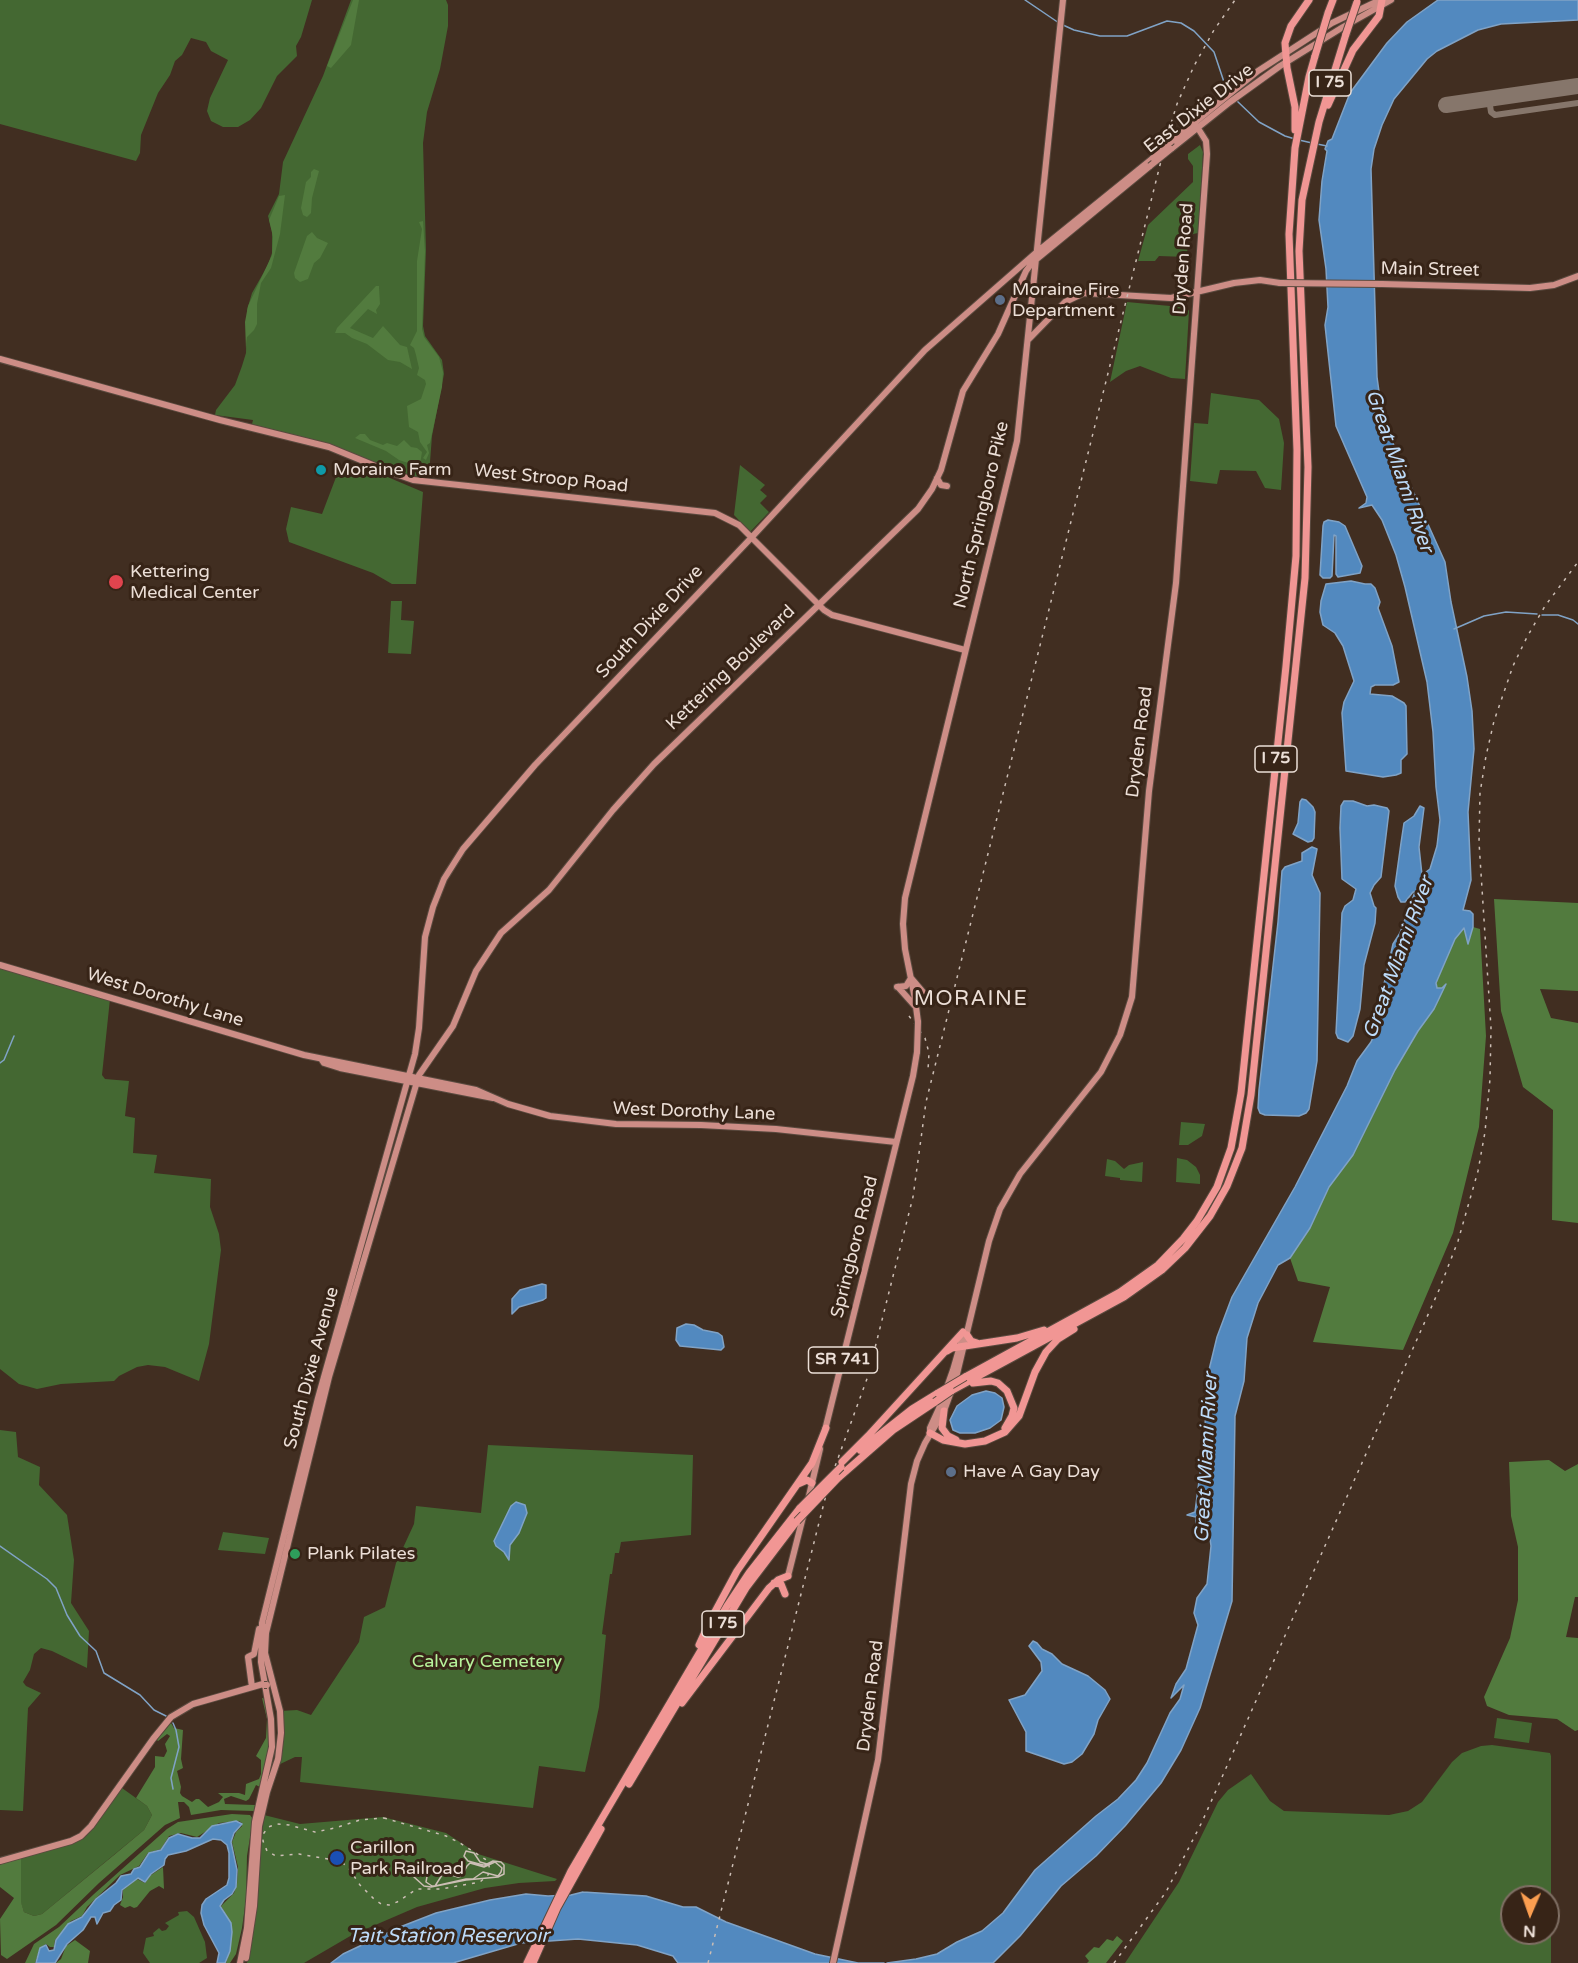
<!DOCTYPE html>
<html>
<head>
<meta charset="utf-8">
<style>
  body { margin:0 }
  #map { position:relative; width:1578px; height:1963px; overflow:hidden; background:#412e21; font-family:"Varela Round",sans-serif }
  canvas { display:block }
  .north { position:absolute; left:1500px; top:1885px; width:60px; height:60px; box-sizing:border-box; background:#372417; border:2px solid #7f6f64; border-radius:50%; rotate:182deg; font-size:16px; font-weight:700; line-height:24px; text-align:center; color:#ecdfd7 }
  .north::after { content:''; display:block; margin:auto; width:21px; height:27px; background:#fb9e50; clip-path:polygon(50% 0,100% 100%,50% 72%,0 100%) }
</style>
</head>
<body>
<div id="map">
<canvas width="1578" height="1963"></canvas>
<div class="north">N</div>
</div>
<script>
const g = document.querySelector('canvas').getContext('2d');
g.lineJoin = 'round';
function fillPath(path, color) {
  g.fillStyle = color;
  g.fill(path, 'evenodd');
}
function poly(rows) {
  const path = new Path2D();
  for (const r of rows) {
    path.moveTo(r[0], r[1]);
    for (let i = 2; i < r.length; i += 2) path.lineTo(r[i], r[i + 1]);
  }
  return path;
}
function strokePath(path, color, width, dash) {
  g.strokeStyle = color;
  g.lineWidth = width;
  g.lineCap = dash ? 'butt' : 'round';
  g.setLineDash(dash || []);
  g.stroke(path);
}
function drawText(font, color, halo, rows, align = 'center') {
  g.font = font + ' "Varela Round",sans-serif';
  g.lineWidth = 6;
  g.setLineDash([]);
  g.textBaseline = 'middle';
  g.strokeStyle = halo;
  g.fillStyle = color;
  for (const [text, x, y, turn = 0] of rows) {
    g.save();
    g.translate(x, y);
    g.rotate((+turn || 0) * Math.PI / 180);
    g.textAlign = isNaN(turn) ? turn : align;
    if (halo) g.strokeText(text, 0, 0);
    g.fillText(text, 0, 0);
    g.restore();
  }
}
const green = poly([
  [0,0,312,0,301,37,296,46,297,56,277,76,261,108,250,120,238,127,223,127,211,121,207,111,210,98,228,60,211,51,206,42,191,38,182,55,175,61,170,75,158,93,141,135,140,153,136,161,0,124],
  [351,0,446,0,448,5,448,26,440,69,427,112,423,143,426,250,423,326,425,336,442,360,444,374,432,436,429,475,426,478,400,474,330,444,255,425,252,424,253,420,215,415,216,410,235,385,242,366,246,353,247,310,252,293,268,265,272,253,272,231,268,216,279,194,283,162,323,76],
  [1200,145,1203,152,1198,233,1188,235,1187,257,1159,256,1155,261,1138,261,1148,225,1193,182,1193,166,1188,159,1188,154],
  [1127,302,1170,306,1185,304,1189,311,1185,379,1171,378,1140,366,1126,371,1110,382],
  [1211,393,1259,400,1279,419,1284,443,1281,490,1265,488,1256,471,1220,470,1217,484,1190,481,1194,423,1208,424],
  [740,465,765,485,760,490,767,496,760,503,769,512,750,532,734,515],
  [371,470,423,492,416,584,392,584,373,573,289,542,286,529,291,507,322,514,338,472,362,477],
  [391,601,402,601,401,620,414,621,411,654,388,653],
  [0,965,110,999,102,1075,105,1079,129,1081,125,1116,135,1118,133,1153,157,1155,154,1173,211,1179,210,1207,219,1234,221,1250,209,1344,199,1381,165,1367,148,1365,137,1367,119,1376,114,1381,61,1384,37,1389,19,1384,0,1369],
  [1181,1122,1205,1124,1202,1136,1188,1145,1179,1145],
  [1177,1158,1187,1160,1196,1167,1200,1175,1200,1184,1176,1182],
  [1107,1159,1115,1161,1124,1169,1129,1165,1143,1162,1142,1182,1120,1180,1120,1178,1105,1176],
  [0,1430,16,1432,18,1457,40,1467,39,1485,67,1515,74,1560,71,1603,89,1631,87,1668,52,1651,41,1648,34,1654,30,1670,23,1682,26,1686,41,1693,28,1708,23,1811,0,1810],
  [488,1445,693,1455,691,1535,621,1542,619,1553,615,1553,612,1574,610,1574,602,1634,606,1635,599,1707,585,1772,539,1766,533,1808,300,1782,302,1757,295,1757,276,1766,280,1711,297,1710,311,1715,359,1642,364,1617,385,1607,396,1563,414,1524,416,1506,481,1513],
  [223,1532,269,1538,265,1554,218,1550],
  [1497,1718,1532,1723,1529,1743,1494,1738],
  [1492,1745,1550,1753,1551,1756,1551,1963,1125,1963,1179,1882,1218,1802,1228,1790,1251,1774,1270,1801,1284,1811,1389,1815,1408,1811,1422,1802,1452,1762,1462,1753,1481,1746],
  [1512,1897,1548,1897,1548,1933,1512,1933],
  [122,1788,147,1806,152,1815,144,1830,42,1914,34,1916,24,1912,21,1903,21,1857,77,1841,86,1836],
  [264,1815,300,1824,383,1817,446,1833,478,1854,557,1879,555,1881,519,1883,485,1888,417,1907,352,1935,304,1963,247,1963,255,1918],
  [187,1911,194,1917,205,1942,207,1958,199,1963,150,1963,143,1953,146,1938,154,1936,153,1933,159,1928,162,1931,166,1930,169,1926,165,1923,179,1915,178,1912]
]);
const forest = poly([
  [353,0,359,0,351,45,331,68,327,66],
  [314,169,319,171,312,198,311,213,307,217,303,215,301,208,306,182,311,177,311,172],
  [285,195,280,234,271,268,261,283,257,304,257,324,254,330,247,337,246,349,245,322,248,306,272,255,273,237,269,220,279,196],
  [423,221,425,252,422,329,424,337,439,357,443,372,442,387,430,443,427,445,429,453,426,460,423,458,427,452,420,442,418,432,409,427,407,406,421,399,426,384,425,380,417,375,419,368,416,355,414,348,410,345,417,331,417,261,422,229,419,222],
  [312,232,317,238,328,243,320,258,314,263,308,279,300,282,295,278,294,273,307,236],
  [376,286,379,286,379,288,380,304,376,310,377,314,368,309,350,328,373,338,383,326,400,345,407,347,412,369,400,362,388,360,367,344,352,338,345,333,335,333,337,328],
  [360,434,365,434,370,440,383,445,387,443,397,446,404,440,411,447,417,448,422,452,420,464,417,466,399,460,386,451,355,438],
  [1494,899,1578,903,1578,991,1540,989,1551,1018,1578,1023,1578,1223,1552,1220,1553,1110,1523,1087,1501,1011],
  [1473,927,1480,929,1486,1036,1479,1127,1453,1233,1403,1350,1313,1342,1330,1287,1298,1281,1290,1258,1310,1228,1329,1187,1353,1155,1395,1070,1418,1031,1434,1009,1442,988,1437,988,1436,983,1455,939,1464,928,1468,942],
  [1549,1460,1565,1471,1578,1464,1578,1597,1575,1597,1566,1637,1578,1638,1578,1730,1575,1731,1557,1719,1509,1715,1487,1706,1484,1697,1510,1638,1518,1600,1518,1547,1511,1516,1509,1462],
  [262,1698,266,1699,270,1726,268,1759,260,1787,256,1785,249,1799,246,1801,231,1796,224,1799,225,1804,255,1805,254,1811,221,1810,191,1815,189,1807,184,1802,178,1802,180,1818,165,1825,99,1883,56,1925,7,1959,1,1955,0,1919,14,1898,0,1887,0,1864,21,1857,21,1902,24,1912,34,1916,42,1914,114,1855,144,1830,152,1815,147,1806,136,1798,155,1767,155,1756,164,1757,167,1751,165,1744,170,1736,167,1734,158,1741,157,1740,171,1723,174,1728,183,1730,181,1759,183,1768,177,1771,181,1787,180,1793,182,1796,192,1802,196,1799,199,1799,208,1807,219,1802,223,1797,218,1793,239,1793,245,1795,246,1784,259,1779,261,1774,261,1760,256,1756,266,1738,267,1719],
  [232,1814,250,1815,253,1819,247,1856,246,1899,242,1928,236,1954,230,1963,226,1963,230,1950,231,1923,221,1906,234,1893,237,1884,238,1867,232,1842,236,1832,242,1826,242,1823,239,1821,219,1823,197,1837,181,1833,169,1836,161,1849,148,1853,139,1866,120,1875,87,1907,82,1916,71,1921,55,1940,54,1947,50,1947,46,1944,40,1948,35,1963,25,1963,34,1944,59,1927,94,1894,167,1829,178,1822],
  [163,1867,164,1889,159,1886,150,1891,137,1907,134,1908,130,1906,125,1908,120,1905,123,1897,123,1890,137,1879,145,1883,151,1875],
  [1117,1936,1123,1941,1106,1963,1087,1963,1089,1961,1085,1956,1094,1947,1099,1948,1107,1939,1113,1941],
  [75,1940,90,1951,88,1963,56,1963,61,1959,66,1946]
]);
const water = poly([
  [1438,0,1578,0,1578,20,1501,24,1478,30,1437,51,1427,59,1394,99,1382,125,1374,149,1371,169,1377,377,1380,399,1389,433,1404,471,1445,562,1451,602,1467,677,1472,711,1474,749,1468,812,1471,880,1463,910,1470,911,1473,914,1473,927,1468,944,1464,928,1455,939,1436,983,1437,988,1442,988,1446,984,1434,1009,1418,1031,1395,1070,1353,1155,1329,1187,1310,1228,1290,1258,1278,1265,1258,1303,1247,1338,1244,1381,1235,1416,1232,1601,1200,1708,1181,1750,1161,1783,1125,1826,1096,1856,1061,1886,1020,1936,993,1963,887,1963,916,1959,937,1954,957,1942,982,1931,1003,1913,1035,1870,1096,1816,1118,1799,1136,1780,1147,1763,1170,1713,1180,1699,1184,1685,1171,1698,1176,1684,1186,1669,1198,1625,1194,1613,1197,1598,1207,1584,1211,1546,1209,1531,1203,1519,1201,1521,1198,1533,1196,1530,1196,1517,1187,1515,1195,1512,1204,1442,1208,1374,1217,1337,1232,1297,1295,1187,1347,1086,1357,1061,1371,1042,1382,1016,1379,1010,1380,1002,1393,944,1400,933,1415,892,1413,892,1405,902,1401,902,1398,897,1395,886,1401,843,1404,823,1414,816,1420,806,1424,808,1419,847,1422,875,1430,869,1437,846,1440,820,1436,787,1433,732,1427,682,1405,587,1396,555,1382,520,1372,505,1359,508,1366,503,1367,497,1336,426,1325,325,1328,307,1326,269,1319,220,1322,181,1327,151,1325,149,1328,141,1332,139,1350,93,1387,43,1407,22,1438,0],
  [1328,520,1339,522,1345,526,1362,566,1360,573,1338,577,1336,574,1336,536,1334,535,1332,576,1330,578,1323,578,1320,575,1323,526,1324,522,1328,520],
  [1351,581,1365,584,1371,584,1375,588,1380,602,1378,608,1392,646,1399,682,1393,685,1375,685,1371,687,1370,694,1392,696,1404,703,1406,706,1407,754,1401,760,1401,773,1396,775,1383,777,1346,771,1342,713,1344,702,1354,681,1343,646,1335,633,1323,625,1320,612,1321,601,1326,584,1351,581],
  [1302,799,1306,800,1313,807,1315,812,1314,838,1312,841,1308,842,1293,834,1298,823,1300,802,1302,799],
  [1344,801,1353,801,1367,806,1374,805,1387,808,1389,811,1381,877,1374,885,1370,893,1374,906,1376,908,1375,923,1364,965,1360,1009,1353,1036,1348,1042,1338,1038,1336,1033,1342,913,1345,906,1353,900,1356,889,1342,879,1340,828,1341,806,1344,801],
  [1312,847,1317,849,1312,875,1320,893,1317,1061,1309,1109,1306,1113,1299,1116,1265,1115,1260,1113,1258,1108,1259,1090,1278,922,1282,871,1285,867,1302,861,1302,853,1312,847],
  [542,1284,546,1285,546,1298,543,1300,519,1307,512,1314,512,1299,520,1290,542,1284],
  [686,1324,694,1325,703,1330,718,1333,722,1336,724,1347,721,1350,680,1346,676,1340,677,1328,686,1324],
  [986,1391,995,1393,1002,1398,1004,1407,1001,1420,990,1428,975,1433,960,1433,953,1430,950,1420,957,1406,972,1395,986,1391],
  [516,1502,525,1505,527,1513,519,1533,510,1545,509,1560,504,1552,496,1546,494,1541,511,1506,516,1502],
  [1033,1641,1037,1643,1042,1649,1052,1654,1062,1664,1088,1676,1105,1690,1110,1699,1098,1720,1094,1734,1082,1754,1072,1762,1064,1764,1026,1751,1026,1732,1009,1700,1025,1695,1042,1671,1041,1662,1029,1646,1033,1641],
  [236,1821,242,1824,234,1833,231,1842,237,1870,236,1887,232,1894,224,1900,220,1906,231,1923,232,1932,230,1951,225,1963,217,1963,219,1953,204,1925,201,1913,202,1905,206,1899,227,1885,229,1878,229,1853,227,1845,221,1840,213,1839,186,1851,168,1855,165,1859,164,1865,151,1874,145,1882,138,1878,122,1890,121,1900,114,1905,110,1911,103,1913,97,1924,95,1917,91,1917,83,1930,67,1944,55,1963,36,1963,40,1948,46,1945,49,1951,54,1950,56,1940,68,1924,82,1917,96,1899,116,1883,121,1876,131,1874,134,1869,140,1867,149,1853,161,1850,169,1838,178,1834,192,1838,200,1838,212,1826,236,1821],
  [583,1892,646,1896,683,1907,696,1907,726,1922,815,1954,858,1963,884,1963,678,1963,673,1956,637,1945,578,1939,521,1943,453,1963,331,1963,343,1954,400,1927,436,1913,490,1900,526,1894,548,1896,571,1895,583,1892]
]);
const stream = poly([
  [1025,0,1059,23],
  [1063,25,1074,30,1100,36,1127,36,1167,21,1181,23,1194,31,1214,52,1224,82,1229,90],
  [1237,101,1259,122,1285,136,1295,139],
  [1299,140,1312,143],
  [1317,144,1327,146],
  [1542,615,1558,615,1573,620,1578,624],
  [1454,629,1484,616,1506,612,1537,614],
  [0,1063,4,1060,14,1036],
  [0,1546,47,1579,56,1588,67,1615,80,1636,96,1651,104,1673,140,1695,154,1710,166,1716],
  [173,1723,176,1730,179,1747,171,1778,173,1789]
]);
const taxiway = poly([
  [1489,99,1491,112,1495,115,1578,103]
]);
const runway = poly([
  [1446,105,1578,86]
]);
const major = poly([
  [1172,141,1258,71,1332,23,1380,0],
  [1171,149,1230,102,1280,66,1343,27,1391,0],
  [1382,284,1530,288,1554,285,1578,276],
  [1028,340,1065,302,1084,293,1171,298,1234,283,1260,280,1280,283],
  [0,359,220,420,329,447,390,472,413,480,715,513,739,525,824,610,832,615,965,650],
  [937,478,941,485,947,486],
  [0,965,304,1055,476,1090,508,1104,550,1116,616,1124,701,1125,776,1129,896,1142],
  [897,987,906,986,911,978,928,998],
  [898,987,915,1006],
  [918,1022,915,999,905,949,903,924,905,898,1017,441,1063,0],
  [322,1060,324,1063,340,1068,493,1098],
  [825,1430,913,1076,917,1052],
  [930,1433,930,1428,941,1404,953,1370,964,1332],
  [808,1500,820,1449],
  [788,1576,804,1513],
  [252,1687,248,1657,254,1654,259,1629],
  [0,1861,71,1841,81,1836,91,1826,153,1739,171,1717,193,1704,263,1684],
  [246,1958,254,1906,259,1826,267,1792,278,1759,281,1733,280,1711,265,1653,266,1633,329,1377,419,1075,453,1026,476,971,501,933,549,890,613,810,654,764,918,509,932,489,941,470,963,391,998,334,1026,271,1032,263,1150,166],
  [240,1963,247,1928,255,1822,272,1747,271,1719,261,1662,262,1623,318,1398,415,1054,419,1028,425,937,433,907,444,879,463,849,535,765,752,537,925,350,1038,251,1153,158],
  [833,1963,878,1760,911,1484,917,1461,925,1443,944,1411,956,1378,989,1241,1000,1209,1020,1174,1101,1072,1120,1035,1132,997,1149,791,1176,583,1207,154,1206,141,1194,122]
]);
const highway = poly([
  [1328,13,1333,0],
  [1328,105,1353,50,1379,16,1382,0],
  [1295,130,1295,107,1287,68,1285,43,1291,26,1309,0],
  [967,1335,971,1341,977,1343],
  [947,1351,952,1348,1017,1338,1044,1330],
  [965,1377,1120,1292,1158,1265,1183,1239,1197,1221,1217,1187,1231,1148,1241,1093,1286,666,1296,556,1297,450,1289,234,1295,148,1309,77,1315,56],
  [973,1383,991,1381,998,1383,1007,1391,1014,1408,1012,1416,1005,1428],
  [951,1391,1124,1297,1162,1270,1185,1248,1210,1216,1227,1186,1242,1148,1251,1095,1305,578,1308,467,1299,251,1302,200,1319,122,1346,34],
  [944,1411,942,1428,948,1436,956,1440],
  [930,1433,943,1440,965,1444,985,1441,1005,1432,1019,1416,1035,1372,1046,1352,1058,1339,1074,1329],
  [860,1450,912,1409,938,1393],
  [842,1462,868,1436,963,1332],
  [838,1478,893,1430,935,1402],
  [798,1484,807,1480,812,1483],
  [774,1583,781,1584,785,1594],
  [699,1645,710,1621,737,1571,812,1463,826,1428],
  [682,1703,769,1588,778,1580,788,1576],
  [629,1784,746,1588,797,1521],
  [527,1963,571,1871,727,1606,749,1573,800,1508],
  [533,1963,557,1908,601,1829]
]);
const tram = poly([
  [435,1886,442,1875,448,1874,458,1877,462,1876,467,1866,470,1863,484,1867,495,1862,502,1868,501,1872,498,1876,483,1872,473,1879,466,1879,435,1886,432,1886,426,1882,428,1871,426,1868,422,1866,416,1867,413,1872,414,1877,424,1886,431,1887,466,1880,498,1877,504,1874,504,1865,501,1862,493,1861,485,1865,483,1865,468,1861,464,1856,466,1851,474,1853,480,1862,487,1864]
]);
const rail = poly([
  [909,1016,925,1038,929,1053,928,1070],
  [384,1818,446,1836,460,1843,488,1861,490,1871,488,1875,480,1882,441,1889,417,1889,397,1902,389,1905,381,1904,374,1899,360,1885,348,1867,340,1861,299,1854,276,1856,267,1851,263,1841,264,1833,268,1827,277,1824,289,1825,315,1832,335,1828,360,1820,384,1818],
  [708,1963,829,1483,868,1376,885,1308,913,1197,926,1102,1168,133,1177,104,1194,66,1214,30,1235,0],
  [1114,1963,1166,1892,1202,1822,1439,1290,1458,1241,1478,1171,1485,1132,1490,1079,1491,1028,1479,842,1480,793,1486,756,1494,721,1513,666,1527,637,1545,606,1578,562]
]);
const majorBridge = poly([
  [1153,158,1172,141],
  [1150,166,1171,149],
  [1280,283,1382,284],
  [917,1052,918,1022],
  [264,1685,267,1685]
]);
const highwayBridge = poly([
  [1346,34,1357,2],
  [1315,56,1328,13],
  [938,1393,965,1377],
  [935,1402,951,1391],
  [800,1508,841,1467],
  [797,1521,838,1478]
]);
const markers = [
  [1000,300,6,"#5c6f8a"],
  [321,470,6,"#0f9aa8"],
  [116,582,8,"#e0444e"],
  [951,1472,6,"#5c6f8a"],
  [295,1554,6,"#2e9e5b"],
  [337,1858,8,"#1a4fb4"]
];
const shields = [
  [1330,83,42],
  [1276,759,42],
  [843,1360,69],
  [723,1624,42]
];
const shieldNames = [
  ["I 75",1330,83],
  ["I 75",1276,759],
  ["SR 741",843,1360],
  ["I 75",723,1624]
];
const streetNames = [
  ["East Dixie Drive",1199,109,-38],
  ["Dryden Road",1184,259,-86],
  ["Main Street",1430,270,1],
  ["West Stroop Road",551,479,6],
  ["North Springboro Pike",982,515,-77],
  ["South Dixie Drive",650,622,-47],
  ["Kettering Boulevard",731,668,-44],
  ["Dryden Road",1140,742,-83],
  ["West Dorothy Lane",165,998,17],
  ["West Dorothy Lane",694,1112,2],
  ["Springboro Road",855,1247,-76],
  ["South Dixie Avenue",312,1368,-75],
  ["Dryden Road",871,1696,-83]
];
const poiNames = [
  ["Moraine Fire",1012,290],
  ["Department",1012,311],
  ["Moraine Farm",333,470],
  ["Kettering",130,572],
  ["Medical Center",130,593],
  ["Have A Gay Day",963,1472],
  ["Plank Pilates",307,1554],
  ["Carillon",350,1848],
  ["Park Railroad",350,1869]
];
const parkNames = [
  ["Calvary Cemetery",487,1662]
];
const waterNames = [
  ["Great Miami River",1399,471,71],
  ["Great Miami River",1399,958,-70],
  ["Great Miami River",1207,1458,-87],
  ["Tait Station Reservoir",448,1937]
];
const quarterNames = [
  ["MORAINE",971,999]
];
fillPath(green, '#446832');
fillPath(forest, '#527b3e');
fillPath(water, '#5289bf');
strokePath(water, '#80a3c6', 1.5);
strokePath(stream, '#80a3c6', 1.5);
strokePath(taxiway, '#86766b', 6);
strokePath(runway, '#86766b', 16);
strokePath(major, '#5a4a3f', 8);
strokePath(highway, '#5a4a3f', 9);
strokePath(major, '#cd8d86', 6);
strokePath(highway, '#f19694', 7);
strokePath(tram, '#ccbeb5', 1.5);
strokePath(rail, '#ccbeb5', 1.5, [3, 6]);
strokePath(majorBridge, '#5a4a3f', 8, []);
strokePath(highwayBridge, '#5a4a3f', 9, []);
strokePath(majorBridge, '#cd8d86', 6);
strokePath(highwayBridge, '#f19694', 7);
for (const [x, y, r, color] of markers) {
  const dot = new Path2D();
  dot.arc(x, y, r, 0, 2 * Math.PI);
  g.fillStyle = color;
  g.fill(dot);
  strokePath(dot, '#372417', 2);
}
for (const [x, y, w] of shields) {
  const box = new Path2D();
  box.roundRect(x - w / 2, y - 13, w, 26, 4.5);
  g.fillStyle = '#372417';
  g.fill(box);
  strokePath(box, '#ecdfd7', 1.5);
}
drawText('bold 16px', '#ecdfd7', null, shieldNames);
drawText('18px', '#ecdfd7', '#372417', streetNames);
drawText('18px', '#ecdfd7', '#372417', poiNames, 'left');
drawText('18px', '#b7f39b', '#372417', parkNames);
drawText('italic 20px', '#bddbf9', '#372417', waterNames);
g.letterSpacing = '1.5px';
drawText('21px', '#ecdfd7', '#372417', quarterNames);
g.letterSpacing = '0px';
</script>
</body>
</html>
